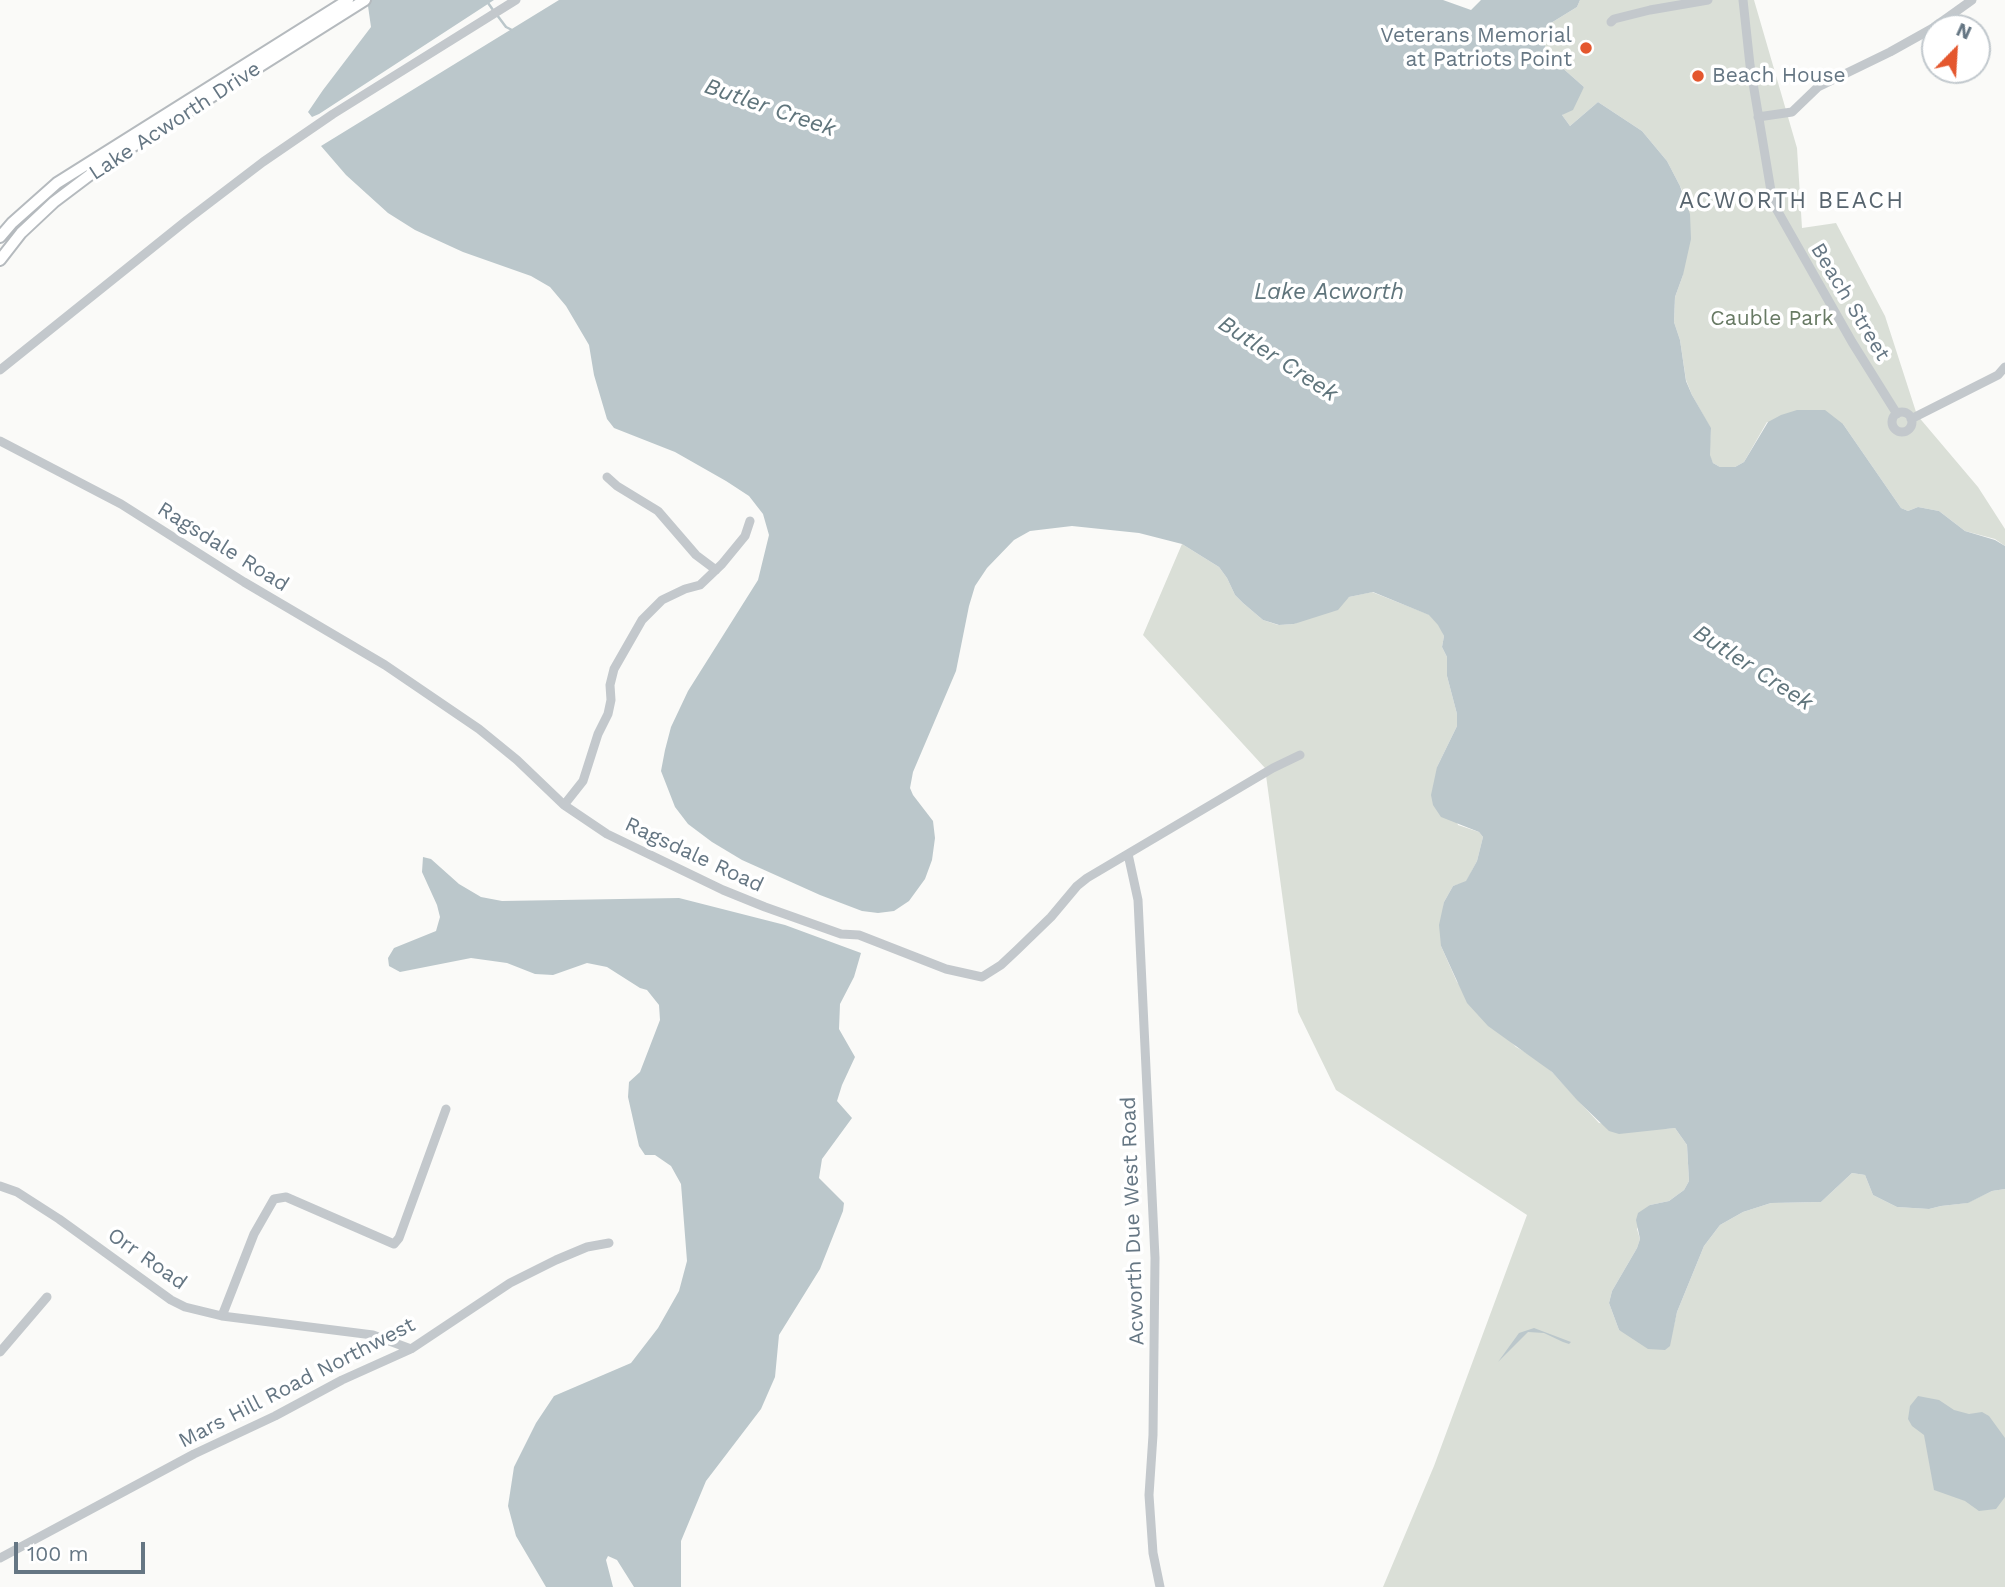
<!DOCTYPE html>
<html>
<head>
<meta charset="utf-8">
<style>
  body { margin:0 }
  #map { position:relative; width:2005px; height:1587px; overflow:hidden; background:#fafaf8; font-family:"Work Sans",sans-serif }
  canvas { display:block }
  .north { position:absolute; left:1921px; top:14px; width:70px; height:70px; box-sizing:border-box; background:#fff; border:2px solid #c1c8cd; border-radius:50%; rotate:24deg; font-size:19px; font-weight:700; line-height:28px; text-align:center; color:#657683 }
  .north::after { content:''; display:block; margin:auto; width:24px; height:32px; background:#e4572e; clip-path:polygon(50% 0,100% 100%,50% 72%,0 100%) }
  .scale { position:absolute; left:14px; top:1542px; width:131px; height:32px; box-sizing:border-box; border:4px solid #657683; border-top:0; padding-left:9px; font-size:21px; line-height:24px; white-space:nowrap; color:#657683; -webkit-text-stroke:5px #fff; paint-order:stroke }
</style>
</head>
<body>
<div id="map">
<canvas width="2005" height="1587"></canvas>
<div class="north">N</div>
<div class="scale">100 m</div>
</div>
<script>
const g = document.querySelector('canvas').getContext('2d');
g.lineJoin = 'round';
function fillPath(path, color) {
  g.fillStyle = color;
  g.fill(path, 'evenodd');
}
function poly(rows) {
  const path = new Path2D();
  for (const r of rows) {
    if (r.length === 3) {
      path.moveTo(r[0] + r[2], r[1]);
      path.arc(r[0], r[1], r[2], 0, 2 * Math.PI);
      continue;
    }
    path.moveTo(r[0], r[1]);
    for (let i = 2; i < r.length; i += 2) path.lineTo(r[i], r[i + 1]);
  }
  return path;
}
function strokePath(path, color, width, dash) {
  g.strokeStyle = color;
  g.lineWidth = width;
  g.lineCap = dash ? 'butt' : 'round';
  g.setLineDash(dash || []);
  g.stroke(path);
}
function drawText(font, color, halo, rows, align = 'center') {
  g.font = font + ' "Work Sans",sans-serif';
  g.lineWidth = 7;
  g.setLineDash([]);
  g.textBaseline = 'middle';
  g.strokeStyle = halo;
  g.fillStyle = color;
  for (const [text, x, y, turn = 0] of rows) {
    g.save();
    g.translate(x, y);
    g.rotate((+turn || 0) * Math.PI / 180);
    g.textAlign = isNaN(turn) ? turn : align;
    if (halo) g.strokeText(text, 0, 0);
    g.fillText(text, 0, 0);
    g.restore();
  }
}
const green = poly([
  [1580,0,1754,0,1797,148,1802,228,1836,223,1885,316,1917,415,1978,487,2005,529,2005,546,1995,539,1965,531,1939,511,1918,507,1908,511,1901,508,1843,424,1767,422,1744,462,1735,467,1720,467,1713,463,1709,455,1711,429,1692,395,1686,380,1680,340,1674,322,1675,297,1683,275,1685,196,1680,186,1667,161,1642,131,1598,102,1570,126,1562,115,1584,87,1550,57,1545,48,1545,39,1551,23,1577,7],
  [1182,544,1219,567,1227,578,1235,595,1243,603,1263,620,1278,625,1294,624,1349,597,1372,592,1430,615,1439,625,1444,636,1442,647,1447,657,1447,676,1457,714,1457,726,1437,767,1458,825,1479,832,1483,837,1477,861,1466,882,1453,886,1444,902,1441,946,1457,982,1516,1047,1536,1058,1552,1072,1599,1123,1662,1129,1675,1128,1687,1145,1689,1181,1684,1190,1669,1201,1650,1205,1637,1229,1640,1239,1637,1248,1612,1291,1609,1303,1619,1330,1669,1346,1677,1312,1704,1246,1720,1225,1743,1212,1771,1203,1821,1202,1852,1173,1865,1175,1873,1195,1897,1207,1929,1209,1941,1206,1967,1203,1992,1191,2005,1189,2005,1587,1383,1587,1434,1466,1527,1215,1336,1090,1298,1012,1265,768,1143,635]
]);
const water = poly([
  [360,0,494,0,319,114,312,117,308,112,323,90,371,27,368,6],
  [559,0,1443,0,1471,10,1481,0,1580,0,1577,7,1551,23,1545,39,1545,48,1550,57,1584,87,1573,110,1562,115,1570,126,1598,102,1642,131,1667,161,1680,186,1690,214,1691,239,1683,275,1675,297,1674,322,1680,340,1686,381,1692,395,1711,428,1710,455,1713,463,1720,467,1735,467,1744,462,1768,422,1781,415,1797,410,1825,410,1843,424,1901,508,1908,511,1918,507,1939,511,1965,531,1995,540,2005,546,2005,1189,1992,1191,1968,1203,1941,1206,1929,1209,1897,1207,1873,1195,1865,1175,1852,1173,1821,1202,1771,1203,1743,1212,1720,1225,1704,1246,1677,1312,1670,1346,1665,1350,1648,1349,1619,1330,1609,1303,1612,1291,1637,1248,1640,1239,1636,1220,1638,1213,1650,1205,1669,1201,1684,1190,1689,1181,1687,1145,1675,1128,1619,1134,1609,1131,1577,1100,1552,1072,1488,1026,1467,1003,1441,946,1439,925,1444,902,1453,886,1466,881,1477,861,1483,837,1479,832,1441,817,1433,805,1431,795,1437,767,1457,726,1457,714,1447,676,1447,657,1442,647,1444,636,1438,625,1429,615,1373,592,1349,597,1338,610,1294,624,1279,625,1263,620,1243,603,1235,595,1227,578,1219,567,1182,544,1139,533,1072,526,1030,531,1014,540,987,568,975,586,969,606,956,671,913,772,910,788,913,795,933,821,935,838,932,860,925,879,909,901,894,911,878,913,862,911,820,895,742,860,712,842,688,824,675,807,661,771,665,750,671,727,688,691,758,580,769,535,763,514,749,496,726,481,675,452,614,428,607,419,594,375,589,345,566,306,550,287,531,276,463,252,415,230,388,213,346,175,321,146],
  [423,857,431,859,459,884,481,897,502,901,679,898,785,925,861,953,854,977,840,1004,839,1029,855,1057,842,1085,837,1101,852,1118,822,1159,819,1178,844,1203,843,1211,820,1269,779,1335,775,1377,761,1409,706,1481,681,1541,681,1587,634,1587,617,1560,608,1556,606,1560,613,1587,546,1587,516,1536,508,1506,514,1467,536,1423,554,1396,631,1363,658,1328,679,1291,687,1261,681,1184,671,1166,655,1155,645,1155,639,1146,628,1097,629,1082,640,1072,660,1020,659,1005,647,990,640,988,607,967,587,963,553,975,535,974,507,963,471,958,400,972,389,966,388,958,394,948,436,931,440,917,437,905,422,872],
  [1534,1328,1571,1342,1569,1344,1563,1342,1544,1333,1528,1332,1498,1362,1519,1333],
  [1918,1396,1939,1400,1954,1410,1969,1414,1982,1412,1989,1416,2005,1438,2005,1497,1996,1509,1979,1511,1965,1501,1934,1490,1924,1435,1912,1426,1908,1419,1910,1406]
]);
const stream = poly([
  [486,0,493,10],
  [497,15,506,27,512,30]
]);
const minor = poly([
  [1743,0,1750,65,1773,203,1852,342,1897,414],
  [1611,22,1614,19,1650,10,1708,0],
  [1758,117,1792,112,1818,87,1890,52,1933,28,1972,0],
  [0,370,187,220,263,162,333,114,516,0],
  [1902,422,10],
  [1911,419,1998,375,2005,367],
  [0,441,121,504,244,582,385,665,479,729,517,760,564,805,607,834,723,890,765,907,841,934,859,935,946,969,982,977,1001,965,1017,950,1051,917,1077,886,1087,878,1273,768,1300,755],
  [607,477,617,486,658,511,696,555,716,570],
  [564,805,583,781,598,734,608,714,611,700,610,685,614,669,642,620,662,600,685,589,700,585,722,564,745,536,750,521],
  [1128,854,1138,900,1155,1258,1153,1435,1149,1495,1153,1553,1160,1587],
  [0,1186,17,1192,59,1219,171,1300,185,1307,222,1316,373,1335,411,1349],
  [222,1316,254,1234,274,1199,286,1197,394,1244,399,1238,446,1109],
  [0,1352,47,1297],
  [0,1558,194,1454,275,1416,342,1380,411,1349,510,1283,556,1260,587,1247,609,1243]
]);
const major = poly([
  [0,237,12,223,57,183,348,0],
  [0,260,21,233,54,202,103,165,365,0]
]);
const markers = [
  [1586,48,7,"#e4572e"],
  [1698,76,7,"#e4572e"]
];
const poiNames = [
  ["Veterans Memorial",1572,36],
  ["at Patriots Point",1572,60],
  ["Beach House",1712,76,"left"]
];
const streetNames = [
  ["Lake Acworth Drive",175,121,-33],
  ["Beach Street",1850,302,59],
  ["Ragsdale Road",223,547,32],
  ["Ragsdale Road",694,855,25],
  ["Acworth Due West Road",1133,1221,-92],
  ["Orr Road",147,1259,35],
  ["Mars Hill Road Northwest",297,1383,-27]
];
const parkNames = [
  ["Cauble Park",1772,319]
];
const waterNames = [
  ["Butler Creek",770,108,19],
  ["Lake Acworth",1329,292],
  ["Butler Creek",1278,359,33],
  ["Butler Creek",1753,668,33]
];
const neighbourhoodNames = [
  ["ACWORTH BEACH",1792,201]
];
fillPath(green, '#dadfd7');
fillPath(water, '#bbc7cb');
strokePath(stream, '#bbc7cb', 2.5);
strokePath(major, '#b5babe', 14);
strokePath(minor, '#c3c8cc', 9);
strokePath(major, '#fff', 10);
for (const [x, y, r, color] of markers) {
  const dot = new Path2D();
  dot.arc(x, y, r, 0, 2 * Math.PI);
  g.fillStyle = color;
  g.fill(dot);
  strokePath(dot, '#fff', 2.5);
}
drawText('21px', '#657683', '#fff', poiNames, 'right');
drawText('21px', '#657683', '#fff', streetNames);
drawText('21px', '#687a64', '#fff', parkNames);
drawText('italic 23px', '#60757c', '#fff', waterNames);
g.letterSpacing = '2px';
drawText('23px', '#57646e', '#fff', neighbourhoodNames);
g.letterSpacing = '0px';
</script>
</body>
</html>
